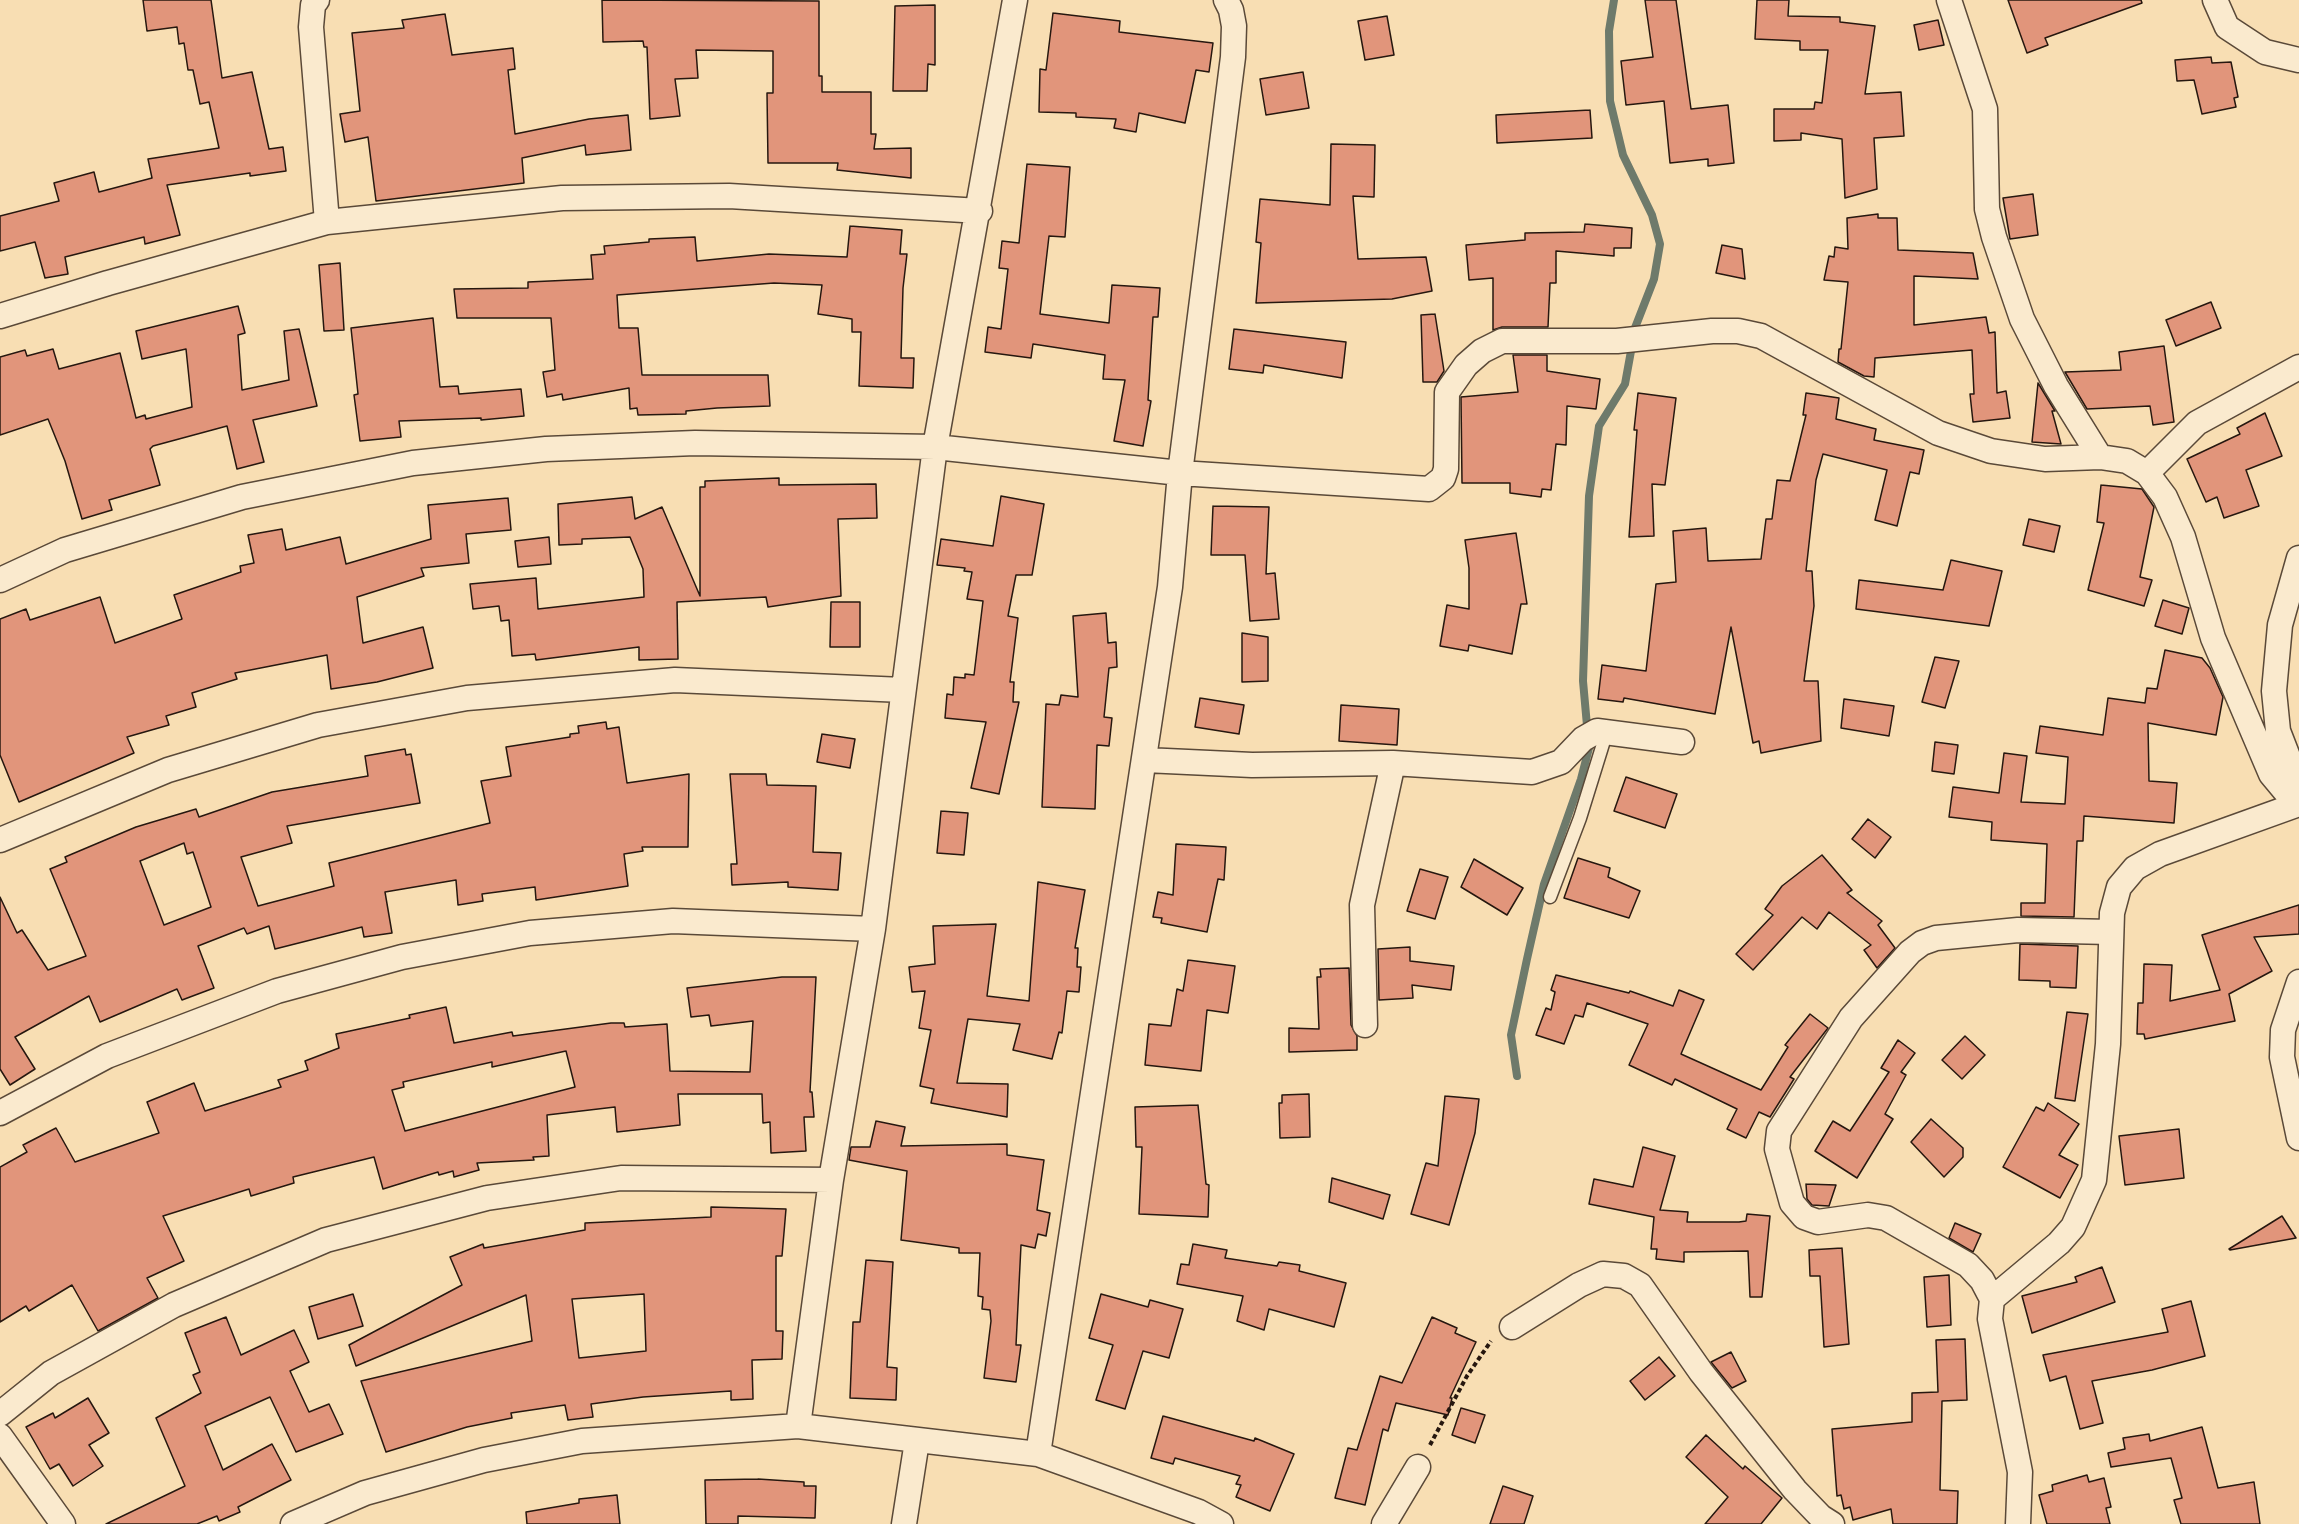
<!DOCTYPE html>
<html>
<head>
<meta charset="utf-8">
<style>
  body { margin:0 }
  canvas { display:block; background:#f8deb3 }
</style>
</head>
<body>
<canvas width="2299" height="1524"></canvas>
<script>
const g = document.querySelector('canvas').getContext('2d');
g.lineJoin = 'round';
function poly(rows) {
  const path = new Path2D();
  for (const r of rows) {
    path.moveTo(r[0], r[1]);
    for (let i = 2; i < r.length; i += 2) path.lineTo(r[i], r[i + 1]);
  }
  return path;
}
function strokePath(path, color, width, dash) {
  g.strokeStyle = color;
  g.lineWidth = width;
  g.lineCap = dash ? 'butt' : 'round';
  g.setLineDash(dash || []);
  g.stroke(path);
}
function fillPath(path, color) {
  g.fillStyle = color;
  g.fill(path, 'evenodd');
}
const stream = poly([
  [1614,0,1609,31,1610,101,1623,155,1652,215,1660,244,1654,279,1633,333],
  [1517,1076,1511,1035,1527,959,1544,884,1581,779,1589,748,1583,681,1589,496,1599,426,1625,384,1631,351]
]);
const building = poly([
  [143,0,211,0,222,78,252,72,269,149,283,147,286,171,250,176,250,173,167,185,180,235,145,244,144,237,65,257,68,274,45,278,35,242,0,251,0,216,59,201,54,183,94,172,99,192,152,178,148,159,219,148,209,102,200,104,193,70,188,70,184,43,179,44,177,27,147,31,143,0],
  [602,0,819,1,819,76,822,76,822,92,871,92,871,134,876,134,874,149,911,148,911,178,837,170,838,163,768,163,767,93,773,93,773,51,696,50,698,78,675,79,680,116,650,119,647,47,644,47,643,41,603,42,602,0],
  [1645,0,1676,0,1691,109,1728,105,1734,163,1708,166,1708,159,1670,163,1664,101,1626,105,1621,61,1653,57,1645,0],
  [1757,0,1789,0,1788,16,1840,17,1840,22,1875,26,1865,94,1901,92,1904,136,1874,138,1877,189,1845,198,1842,139,1801,133,1801,140,1774,141,1774,109,1814,109,1815,102,1822,103,1828,50,1800,50,1800,41,1755,39,1757,0],
  [2008,0,2141,0,2142,3,2045,38,2048,45,2027,53,2008,0],
  [935,5,935,65,928,64,927,91,893,91,895,6,935,5],
  [1053,13,1120,21,1119,32,1213,43,1209,72,1196,70,1185,123,1139,113,1136,132,1114,128,1116,119,1076,117,1076,113,1039,112,1040,69,1046,70,1053,13],
  [445,14,452,55,513,48,515,69,508,70,515,134,589,119,628,115,631,150,586,155,585,145,522,158,524,183,376,201,368,137,345,142,340,114,360,111,352,33,404,28,402,20,445,14],
  [1387,16,1394,55,1365,60,1358,21,1387,16],
  [1938,20,1944,45,1919,50,1914,25,1938,20],
  [2211,57,2212,63,2231,62,2238,97,2234,98,2236,107,2202,114,2194,80,2177,81,2175,60,2211,57],
  [1303,72,1309,108,1266,115,1260,79,1303,72],
  [1590,110,1592,138,1497,143,1496,115,1590,110],
  [1331,144,1375,145,1374,197,1353,196,1358,259,1426,257,1432,291,1392,299,1256,303,1261,243,1256,242,1260,199,1330,205,1331,144],
  [1027,164,1070,167,1065,237,1049,236,1040,314,1109,323,1112,285,1160,288,1158,317,1153,317,1148,400,1151,401,1143,446,1114,441,1125,380,1103,379,1105,355,1033,344,1031,358,985,352,988,327,1001,329,1008,269,999,268,1002,241,1019,243,1027,164],
  [2033,194,2038,235,2010,239,2003,198,2033,194],
  [1878,214,1878,218,1897,218,1898,250,1973,253,1978,279,1914,276,1914,325,1986,317,1989,333,1995,332,1997,393,2006,391,2010,418,1973,422,1970,394,1974,394,1972,350,1875,358,1874,377,1864,376,1838,362,1839,349,1841,349,1848,282,1824,280,1829,256,1834,257,1835,247,1848,249,1847,218,1878,214],
  [1585,224,1632,228,1631,248,1614,248,1614,256,1556,251,1556,283,1550,283,1548,327,1502,327,1493,330,1493,278,1469,280,1466,245,1525,240,1525,233,1584,232,1585,224],
  [850,226,902,230,900,254,907,254,903,288,901,358,914,358,913,388,859,386,861,332,852,332,852,319,818,314,822,285,774,283,617,295,619,328,638,328,642,375,768,375,770,406,717,408,686,411,686,414,638,415,637,408,630,409,629,388,563,400,562,394,547,397,543,372,555,370,551,318,457,318,454,289,528,288,528,282,593,279,591,255,605,254,604,246,649,242,649,239,695,237,697,261,769,254,847,257,850,226],
  [1722,245,1742,249,1745,279,1716,273,1722,245],
  [340,263,344,330,324,331,319,265,340,263],
  [2211,302,2221,328,2176,346,2166,320,2211,302],
  [238,306,245,333,238,335,242,390,289,380,284,331,299,329,317,406,253,420,264,462,237,469,227,426,153,446,150,449,160,485,109,500,112,510,82,519,65,461,48,419,0,435,0,357,25,350,27,356,53,349,59,369,120,353,136,418,145,415,146,419,192,407,186,349,142,359,136,331,238,306],
  [1435,314,1444,371,1437,382,1423,382,1421,315,1435,314],
  [433,318,440,387,458,386,459,394,521,389,524,416,481,420,481,418,399,421,401,437,360,441,354,395,358,394,351,328,433,318],
  [1234,329,1346,342,1342,378,1264,365,1263,373,1229,369,1234,329],
  [2164,346,2174,422,2153,425,2150,406,2087,409,2065,372,2121,370,2119,352,2164,346],
  [1513,355,1547,355,1547,371,1600,379,1596,409,1567,406,1566,445,1556,444,1551,490,1542,489,1541,497,1510,493,1510,483,1462,483,1461,397,1518,392,1513,355],
  [2038,383,2055,411,2052,411,2061,444,2032,442,2038,383],
  [1638,393,1676,398,1665,485,1652,484,1654,536,1629,537,1637,430,1634,430,1638,393],
  [1806,393,1839,398,1836,419,1876,429,1874,440,1924,450,1919,474,1910,472,1897,526,1875,520,1887,470,1823,454,1816,480,1806,571,1812,571,1814,606,1804,681,1818,681,1821,741,1761,753,1759,741,1753,743,1731,627,1715,714,1624,698,1623,702,1598,699,1602,665,1646,671,1656,584,1676,582,1673,531,1706,528,1708,561,1761,559,1766,519,1772,519,1777,480,1790,481,1806,415,1803,415,1806,393],
  [2265,413,2282,456,2246,470,2259,506,2224,518,2217,497,2206,502,2187,459,2240,434,2237,428,2265,413],
  [779,478,779,485,876,484,877,518,838,519,841,596,768,607,766,597,677,602,678,659,639,660,639,647,536,660,535,654,512,656,509,620,501,621,499,606,473,609,470,584,536,578,538,609,644,597,643,569,630,537,582,539,582,544,559,545,558,504,632,497,635,519,662,507,700,596,700,487,705,487,705,481,779,478],
  [2101,485,2142,489,2154,507,2140,577,2152,580,2144,606,2088,590,2104,523,2097,522,2101,485],
  [1001,496,1044,504,1032,575,1016,575,1008,616,1018,618,1010,682,1014,682,1013,702,1019,702,999,794,971,788,986,722,945,718,947,694,953,695,954,677,965,678,965,674,974,675,983,601,967,599,972,572,964,571,965,568,937,565,941,539,993,546,1001,496],
  [508,498,511,530,466,534,469,563,421,568,424,576,357,597,363,643,423,627,433,668,377,682,331,689,327,655,235,673,237,679,192,693,196,707,166,716,169,725,127,737,134,753,19,802,0,755,0,619,26,609,30,620,100,597,115,643,182,619,174,595,241,572,240,566,254,563,248,535,282,529,286,550,340,537,346,564,431,539,428,505,508,498],
  [1213,506,1269,507,1266,574,1275,573,1279,619,1250,621,1245,555,1211,555,1213,506],
  [2029,519,2060,526,2054,552,2023,545,2029,519],
  [1516,533,1527,604,1521,604,1512,654,1469,645,1468,651,1440,646,1447,605,1469,609,1469,568,1465,540,1516,533],
  [549,537,551,564,518,567,515,541,549,537],
  [1951,560,2002,571,1989,626,1856,609,1859,580,1943,590,1951,560],
  [2163,600,2189,608,2182,634,2155,626,2163,600],
  [831,602,860,602,860,647,830,647,831,602],
  [1106,613,1108,643,1116,642,1117,667,1109,668,1104,717,1112,718,1109,746,1097,745,1095,809,1042,807,1046,704,1059,705,1061,695,1078,697,1073,616,1106,613],
  [1242,633,1268,637,1268,681,1242,682,1242,633],
  [2165,650,2202,658,2210,668,2223,697,2216,735,2148,723,2149,781,2177,783,2174,823,2084,816,2083,841,2077,841,2074,917,2021,916,2021,903,2045,903,2047,844,1991,840,1992,822,1949,817,1953,787,1999,793,2004,753,2027,756,2021,802,2065,804,2068,757,2036,753,2040,726,2103,735,2108,698,2145,703,2147,688,2157,689,2165,650],
  [1935,657,1959,661,1945,708,1922,702,1935,657],
  [1200,698,1244,705,1239,734,1195,727,1200,698],
  [1844,699,1894,706,1889,736,1841,728,1844,699],
  [1341,705,1399,709,1397,745,1339,741,1341,705],
  [606,722,607,729,619,727,627,783,689,774,688,847,642,847,643,851,624,854,628,886,536,900,535,887,482,894,483,901,458,905,456,880,385,892,392,933,364,937,362,927,275,949,269,926,247,934,244,928,198,946,214,988,182,1000,177,989,100,1022,89,996,15,1037,35,1069,10,1085,0,1069,0,897,17,933,22,930,48,970,86,956,50,869,67,862,65,857,136,827,196,809,199,817,272,792,368,776,365,756,405,749,406,755,411,754,420,803,287,826,292,843,241,857,258,906,334,886,329,863,490,823,481,781,511,776,506,747,570,737,570,734,579,733,578,726,606,722],
  [184,843,187,854,193,852,211,907,164,925,140,861,184,843],
  [822,734,855,739,850,768,817,762,822,734],
  [1935,742,1958,745,1954,774,1932,771,1935,742],
  [730,774,766,774,767,785,816,786,813,852,841,853,838,890,788,887,788,882,732,885,731,864,737,864,730,774],
  [1626,777,1677,794,1665,828,1614,811,1626,777],
  [941,811,968,813,964,855,937,853,941,811],
  [1868,819,1891,837,1875,858,1852,839,1868,819],
  [1176,844,1226,847,1224,880,1218,879,1207,932,1161,923,1162,918,1153,917,1158,892,1173,895,1176,844],
  [1822,855,1852,890,1847,893,1882,921,1878,925,1895,948,1877,968,1864,950,1871,945,1829,912,1817,929,1802,917,1753,970,1736,954,1773,915,1765,909,1782,886,1822,855],
  [1578,858,1610,868,1608,877,1640,891,1629,918,1564,898,1578,858],
  [1474,859,1523,888,1507,915,1461,887,1474,859],
  [1420,869,1448,877,1435,919,1407,911,1420,869],
  [1038,882,1085,890,1075,948,1078,948,1077,967,1081,967,1079,992,1067,991,1062,1033,1059,1032,1052,1059,1013,1050,1020,1024,968,1019,957,1083,1008,1084,1007,1117,931,1103,934,1089,920,1086,931,1030,919,1028,925,991,912,992,909,967,935,964,933,926,996,924,987,996,1029,1001,1038,882],
  [2299,905,2299,934,2254,937,2272,971,2229,994,2235,1021,2145,1039,2144,1034,2137,1034,2138,1003,2143,1003,2144,964,2172,965,2170,1001,2220,990,2202,935,2299,905],
  [2020,944,2078,946,2076,988,2050,987,2050,981,2019,980,2020,944],
  [1410,947,1410,961,1454,966,1451,990,1412,985,1413,998,1379,1000,1378,949,1410,947],
  [1188,960,1235,966,1228,1013,1207,1010,1201,1071,1145,1065,1149,1024,1171,1026,1177,989,1183,991,1188,960],
  [1349,968,1351,1025,1357,1036,1357,1050,1289,1052,1289,1028,1319,1029,1317,977,1321,977,1320,969,1349,968],
  [1556,975,1629,993,1630,991,1673,1006,1679,990,1704,1000,1681,1054,1761,1090,1788,1047,1785,1045,1810,1014,1828,1028,1790,1077,1794,1079,1770,1117,1759,1112,1746,1138,1727,1129,1737,1109,1675,1079,1672,1085,1629,1065,1648,1024,1587,1003,1583,1017,1575,1015,1564,1044,1536,1035,1546,1008,1551,1010,1555,992,1551,990,1556,975],
  [782,977,816,977,810,1092,812,1092,814,1117,804,1117,806,1151,771,1153,770,1122,763,1123,762,1094,678,1094,680,1125,617,1132,615,1107,547,1115,549,1156,533,1157,534,1160,477,1163,479,1170,454,1177,453,1171,439,1175,438,1172,383,1189,374,1157,293,1177,294,1183,251,1196,249,1189,163,1216,184,1261,147,1278,158,1298,98,1331,72,1285,29,1311,26,1306,0,1322,0,1167,27,1152,23,1145,56,1128,75,1162,159,1133,147,1102,194,1083,205,1111,281,1087,278,1080,308,1070,305,1061,339,1048,336,1034,410,1018,409,1015,446,1007,454,1043,512,1032,513,1036,611,1023,624,1023,625,1027,667,1024,670,1071,750,1072,753,1021,711,1026,709,1015,691,1017,687,988,782,977],
  [566,1051,575,1087,405,1131,392,1090,404,1087,403,1082,492,1062,492,1067,566,1051],
  [2067,1012,2088,1014,2075,1101,2055,1098,2067,1012],
  [1965,1036,1985,1055,1962,1079,1942,1060,1965,1036],
  [1898,1040,1915,1053,1901,1072,1906,1075,1885,1114,1893,1119,1857,1178,1815,1151,1833,1121,1850,1131,1889,1072,1881,1068,1898,1040],
  [1309,1094,1310,1137,1280,1138,1279,1103,1282,1103,1282,1095,1309,1094],
  [1445,1096,1479,1099,1475,1133,1449,1225,1411,1214,1426,1163,1438,1166,1445,1096],
  [2048,1103,2079,1124,2059,1155,2078,1165,2060,1198,2003,1167,2036,1107,2044,1111,2048,1103],
  [1198,1105,1206,1184,1209,1185,1208,1217,1139,1214,1142,1147,1136,1147,1135,1107,1198,1105],
  [1931,1119,1963,1148,1963,1157,1944,1177,1911,1142,1931,1119],
  [876,1121,905,1127,901,1146,1007,1144,1007,1155,1044,1160,1037,1210,1050,1213,1046,1236,1038,1234,1035,1248,1021,1245,1016,1345,1021,1345,1016,1382,984,1378,991,1321,990,1310,982,1309,983,1297,978,1296,980,1253,959,1253,959,1248,901,1240,907,1171,849,1160,851,1147,870,1147,876,1121],
  [2179,1129,2184,1178,2125,1185,2119,1136,2179,1129],
  [1643,1147,1675,1156,1660,1210,1688,1212,1687,1222,1739,1222,1746,1221,1747,1214,1770,1216,1762,1297,1750,1297,1748,1251,1684,1252,1684,1262,1656,1259,1657,1249,1651,1249,1654,1217,1589,1204,1594,1179,1633,1187,1643,1147],
  [1332,1178,1390,1195,1383,1219,1329,1202,1332,1178],
  [1806,1184,1836,1185,1829,1206,1812,1205,1807,1199,1806,1184],
  [711,1207,786,1209,782,1256,776,1256,776,1331,783,1331,782,1359,752,1360,753,1399,731,1400,731,1391,643,1397,591,1404,593,1417,568,1420,565,1405,511,1413,512,1418,467,1427,386,1452,361,1381,532,1341,526,1295,356,1366,349,1345,462,1285,450,1257,483,1244,484,1248,585,1230,585,1223,711,1217,711,1207],
  [644,1294,646,1351,579,1358,572,1299,644,1294],
  [2282,1216,2296,1238,2230,1250,2229,1249,2282,1216],
  [1955,1223,1981,1234,1973,1252,1949,1238,1955,1223],
  [1193,1244,1227,1250,1225,1258,1277,1266,1279,1262,1300,1265,1299,1271,1346,1283,1334,1327,1269,1309,1264,1330,1237,1321,1243,1296,1177,1284,1181,1264,1189,1265,1193,1244],
  [1842,1248,1849,1344,1824,1347,1820,1276,1810,1276,1809,1250,1842,1248],
  [866,1260,893,1262,887,1367,897,1368,896,1400,850,1398,853,1322,860,1322,866,1260],
  [2102,1267,2115,1302,2032,1333,2022,1296,2077,1282,2075,1277,2102,1267],
  [1949,1275,1951,1325,1927,1327,1924,1277,1949,1275],
  [353,1294,363,1326,318,1339,309,1307,353,1294],
  [1101,1294,1148,1307,1150,1300,1183,1309,1169,1358,1143,1351,1125,1409,1096,1400,1113,1345,1089,1338,1101,1294],
  [2191,1301,2205,1356,2152,1370,2092,1381,2103,1423,2080,1429,2066,1376,2050,1381,2043,1355,2168,1332,2162,1309,2191,1301],
  [226,1317,241,1355,294,1330,309,1362,290,1371,309,1412,329,1404,343,1434,296,1452,270,1397,205,1426,223,1470,272,1444,291,1480,238,1507,240,1512,219,1521,217,1516,197,1524,106,1524,185,1486,156,1418,201,1393,193,1375,200,1372,185,1333,226,1317],
  [1432,1317,1457,1328,1455,1333,1476,1342,1450,1398,1452,1398,1448,1415,1396,1403,1388,1431,1383,1429,1365,1505,1335,1498,1348,1448,1357,1450,1380,1376,1402,1383,1432,1317],
  [1965,1339,1967,1400,1942,1401,1940,1490,1958,1491,1957,1524,1893,1524,1891,1509,1853,1520,1850,1507,1844,1509,1841,1495,1837,1496,1832,1429,1912,1422,1912,1393,1938,1392,1936,1340,1965,1339],
  [1731,1352,1746,1381,1732,1388,1711,1362,1731,1352],
  [1659,1357,1675,1376,1645,1400,1630,1381,1659,1357],
  [88,1398,109,1433,89,1445,103,1466,73,1486,59,1464,50,1469,26,1427,53,1413,55,1418,88,1398],
  [1461,1408,1485,1415,1475,1443,1452,1435,1461,1408],
  [1163,1416,1254,1441,1255,1438,1294,1454,1270,1511,1236,1497,1241,1485,1236,1484,1240,1476,1175,1458,1173,1464,1151,1458,1163,1416],
  [2202,1427,2218,1488,2254,1482,2260,1524,2181,1524,2174,1500,2182,1498,2171,1458,2111,1467,2108,1453,2125,1449,2123,1438,2149,1434,2150,1441,2202,1427],
  [1706,1435,1743,1469,1745,1466,1782,1498,1761,1524,1705,1524,1728,1497,1686,1457,1706,1435],
  [2087,1475,2089,1482,2104,1478,2111,1507,2106,1508,2110,1524,2047,1524,2039,1495,2053,1491,2052,1485,2087,1475],
  [758,1479,804,1482,804,1486,816,1486,815,1518,738,1516,738,1524,706,1524,705,1480,758,1479],
  [1503,1486,1533,1496,1524,1524,1490,1524,1503,1486],
  [617,1495,620,1524,527,1524,526,1512,579,1503,579,1499,617,1495]
]);
const path = poly([
  [1430,1445,1467,1376,1491,1341]
]);
const lane = poly([
  [1550,897,1580,818,1607,731]
]);
const street = poly([
  [317,0,313,5,311,27,327,222],
  [1949,0,1985,109,1987,209,1994,237,2022,319,2056,386,2100,457],
  [2215,0,2227,27,2265,52,2299,60],
  [0,316,108,283,327,222,562,198,729,196,980,211],
  [2147,473,2197,423,2299,367],
  [2299,558,2280,625,2274,691,2278,731,2299,785],
  [0,580,65,550,242,497,413,463,546,449,695,443,935,447,1180,473,1429,489,1443,478,1446,469,1447,392,1466,365,1482,351,1502,341,1617,341,1712,331,1738,331,1761,336,1938,433,1991,451,2045,459,2100,457,2127,461,2147,473,2165,497,2183,537,2213,638,2271,774,2286,792,2299,798],
  [1145,760,1252,765,1393,763,1532,772,1561,762,1583,739,1597,731,1682,742],
  [0,840,168,770,318,725,467,698,675,680,903,690],
  [2299,982,2283,1030,2282,1057,2299,1138],
  [1365,1025,1362,905,1393,763],
  [0,1113,107,1056,277,991,402,957,530,933,673,921,873,929],
  [1992,1299,1982,1280,1968,1265,1886,1218,1868,1215,1818,1222,1804,1217,1792,1203,1777,1149,1779,1131,1851,1018,1910,952,1922,943,1936,938,2018,930,2111,932],
  [1512,1327,1579,1285,1603,1274,1624,1276,1640,1285,1701,1372,1795,1490,1821,1517,1832,1524],
  [0,1414,51,1373,174,1305,326,1240,487,1198,621,1178,831,1180],
  [798,1426,831,1180,873,929,935,447,1015,0],
  [0,1436,63,1524],
  [1038,1454,1170,587,1180,473,1233,57,1234,26,1231,10,1226,0],
  [293,1524,365,1493,484,1460,582,1441,798,1426,1038,1454,1199,1512,1221,1524],
  [904,1524,917,1441],
  [1384,1524,1418,1467],
  [2018,1524,2020,1472,1990,1319,1992,1299,2059,1243,2073,1227,2094,1180,2108,1044,2112,913,2119,887,2135,868,2160,854,2299,804]
]);
strokePath(stream, '#6e7a6b', 8);
fillPath(building, '#e1957b');
strokePath(building, '#26170f', 1.5);
strokePath(lane, '#5a4938', 15);
strokePath(street, '#5a4938', 27);
strokePath(path, '#26170f', 4, [4.5, 3]);
strokePath(lane, '#faeace', 12);
strokePath(street, '#faeace', 24);
</script>
</body>
</html>
